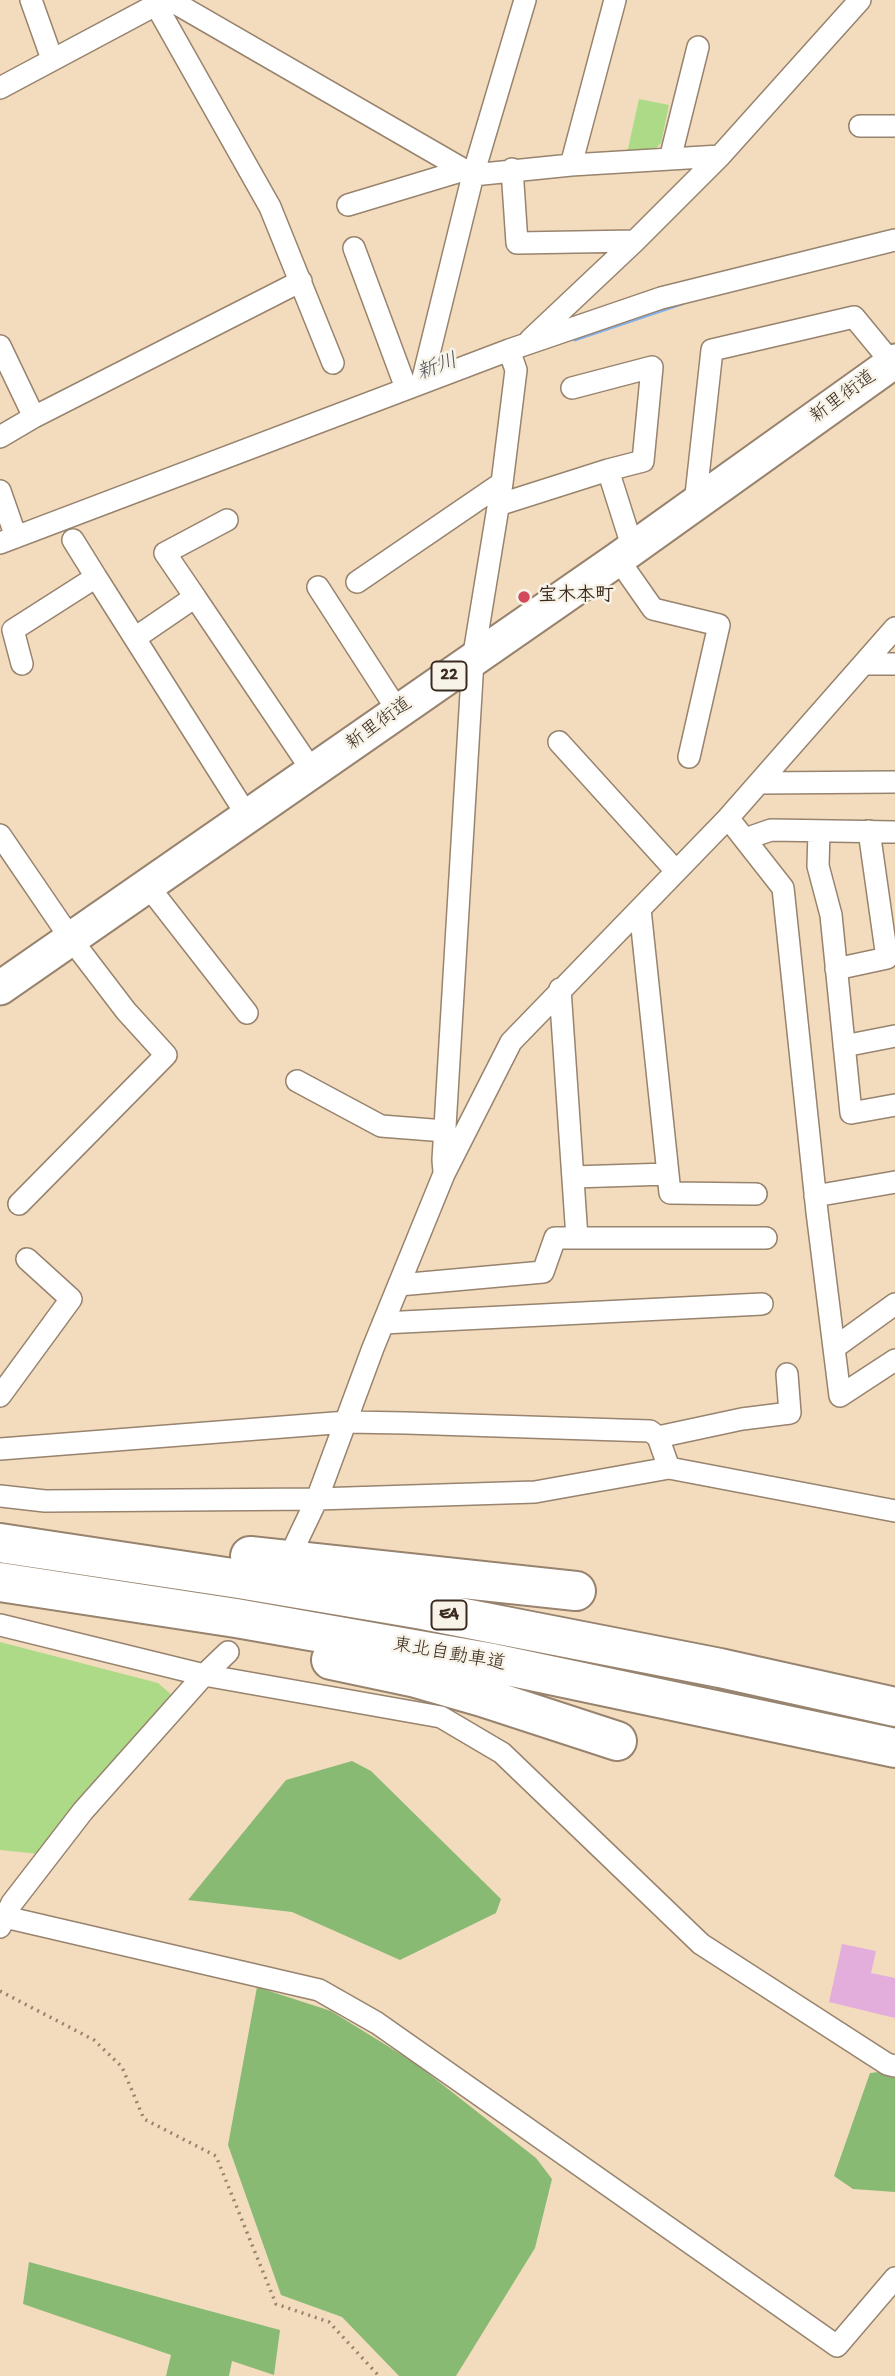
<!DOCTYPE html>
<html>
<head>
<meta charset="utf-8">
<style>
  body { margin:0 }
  canvas { display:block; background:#f3dcbd }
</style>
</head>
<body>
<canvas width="895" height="2376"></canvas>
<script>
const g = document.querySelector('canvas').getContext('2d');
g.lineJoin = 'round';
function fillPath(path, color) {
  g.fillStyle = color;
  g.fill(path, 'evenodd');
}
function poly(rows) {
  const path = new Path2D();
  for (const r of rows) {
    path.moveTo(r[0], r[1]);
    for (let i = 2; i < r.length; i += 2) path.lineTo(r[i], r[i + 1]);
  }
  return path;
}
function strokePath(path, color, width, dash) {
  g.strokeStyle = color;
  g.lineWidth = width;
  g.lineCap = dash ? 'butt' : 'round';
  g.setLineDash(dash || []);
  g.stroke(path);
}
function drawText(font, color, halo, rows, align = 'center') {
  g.font = font + ' "Gochi Hand","Klee One",sans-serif';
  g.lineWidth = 5;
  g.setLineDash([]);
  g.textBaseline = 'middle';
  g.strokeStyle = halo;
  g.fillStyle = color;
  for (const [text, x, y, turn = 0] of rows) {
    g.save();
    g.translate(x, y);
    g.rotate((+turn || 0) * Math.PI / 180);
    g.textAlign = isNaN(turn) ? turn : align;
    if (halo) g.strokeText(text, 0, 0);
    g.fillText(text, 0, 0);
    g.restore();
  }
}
const green = poly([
  [639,99,669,105,661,143,651,153,627,153],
  [0,1642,158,1683,173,1696,39,1854,0,1850]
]);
const forest = poly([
  [352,1761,371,1771,501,1899,496,1913,400,1960,292,1912,188,1900,286,1780],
  [257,1987,331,2011,415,2063,536,2158,552,2179,535,2248,456,2376,399,2376,342,2317,281,2295,228,2145],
  [879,2072,895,2077,895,2192,853,2189,834,2176,870,2073],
  [29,2262,280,2330,274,2375,232,2361,229,2376,166,2376,171,2355,23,2304]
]);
const stream = poly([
  [575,339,682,303]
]);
const building = poly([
  [842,1944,876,1951,871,1973,895,1978,895,2018,829,2002]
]);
const path = poly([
  [0,1991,94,2040,122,2067,144,2119,216,2156,276,2304,329,2322,379,2376]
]);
const street = poly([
  [31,0,52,59],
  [170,0,473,175,571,165,720,156,860,0],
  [156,5,270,207,333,363],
  [0,88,165,0],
  [860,126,895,126],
  [670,159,698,47],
  [571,165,615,0],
  [512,169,517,243,635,241,720,156],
  [348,205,464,170],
  [354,248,406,388],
  [530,340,635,241],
  [0,346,34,417,0,437],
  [422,382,473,175,525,0],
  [572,388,652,367,643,461,608,470],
  [34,417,301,281],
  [0,491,16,537],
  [695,504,712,350,854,317,892,363],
  [498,505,608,470,633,549],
  [73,540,96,577],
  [0,543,509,350,661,298,895,240],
  [618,559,653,609,719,625,689,757],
  [357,582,502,483],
  [318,587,398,711],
  [195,597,165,553,227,520],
  [135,638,195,597,313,772],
  [22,664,13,630,96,577,248,817],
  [864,664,895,664],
  [559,742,676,871],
  [759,783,895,782],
  [728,818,783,888,817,1212,840,1396,895,1360],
  [819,831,818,866,831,915,851,1113,895,1105],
  [0,835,71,939,126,1011,166,1055,19,1204],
  [745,839,771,830,895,832],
  [148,886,247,1013],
  [836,969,887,958,869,831],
  [560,989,577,1238],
  [844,1046,895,1036],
  [297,1081,381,1126,445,1131],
  [444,1172,443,1160,473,660,502,483,516,370,509,350],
  [668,1174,670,1193,756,1194],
  [573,1177,668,1174,640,909],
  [815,1196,895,1182],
  [399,1285,543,1272,555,1238,766,1238],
  [383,1323,762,1304],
  [834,1348,895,1304],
  [0,1396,71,1299,27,1259],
  [658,1437,742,1419,790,1413,787,1374],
  [0,1449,347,1422,406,1423,650,1431,658,1437,669,1468],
  [0,1496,45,1501,317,1499,535,1492,669,1468,895,1511],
  [296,1543,317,1499,373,1348,444,1174,511,1042,728,818,895,628],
  [0,1625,204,1675,441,1717,502,1753,701,1944,887,2064,895,2066],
  [5,1917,319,1990,377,2023,837,2346,895,2278],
  [0,1927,12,1903,83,1811,204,1675,228,1652]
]);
const primary = poly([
  [0,988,618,559,895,361]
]);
const highway = poly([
  [0,1543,239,1579,423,1610,720,1668,895,1707],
  [250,1556,576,1591],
  [0,1582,236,1618,493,1663,895,1748],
  [331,1660,416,1678,482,1697,617,1741]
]);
const markers = [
  [524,597,7,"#d1495b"]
];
const shields = [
  [449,676,35],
  [449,1615,35]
];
const shieldNames = [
  ["22",449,676],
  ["E4",449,1615]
];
const streetNames = [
  ["新里街道",844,398,-36],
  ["新里街道",380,725,-36],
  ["東北自動車道",449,1656,10]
];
const poiNames = [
  ["宝木本町",538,597]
];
const waterNames = [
  ["新川",438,369,-20]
];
fillPath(green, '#acda87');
fillPath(forest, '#89ba74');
strokePath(stream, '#82b1ec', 5);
fillPath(building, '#e3aedb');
strokePath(street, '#97836e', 24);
strokePath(primary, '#97836e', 37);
strokePath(highway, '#97836e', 42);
strokePath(path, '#97836e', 3.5, [2, 5]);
strokePath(street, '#fff', 21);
strokePath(primary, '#fff', 33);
strokePath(highway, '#fff', 38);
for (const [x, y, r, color] of markers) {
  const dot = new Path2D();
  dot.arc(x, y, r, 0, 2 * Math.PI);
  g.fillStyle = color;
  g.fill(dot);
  strokePath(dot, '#f7f3e8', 2.5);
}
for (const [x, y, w] of shields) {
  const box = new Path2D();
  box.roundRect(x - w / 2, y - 14.5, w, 29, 5);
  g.fillStyle = '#f7f3e8';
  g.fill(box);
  strokePath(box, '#3b2a1e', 2);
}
drawText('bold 18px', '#3b2a1e', null, shieldNames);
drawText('19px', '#3b2a1e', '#f7f3e8', streetNames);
drawText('bold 19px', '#3b2a1e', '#f7f3e8', poiNames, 'left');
drawText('italic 21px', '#50525c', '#f7f3e8', waterNames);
</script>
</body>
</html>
